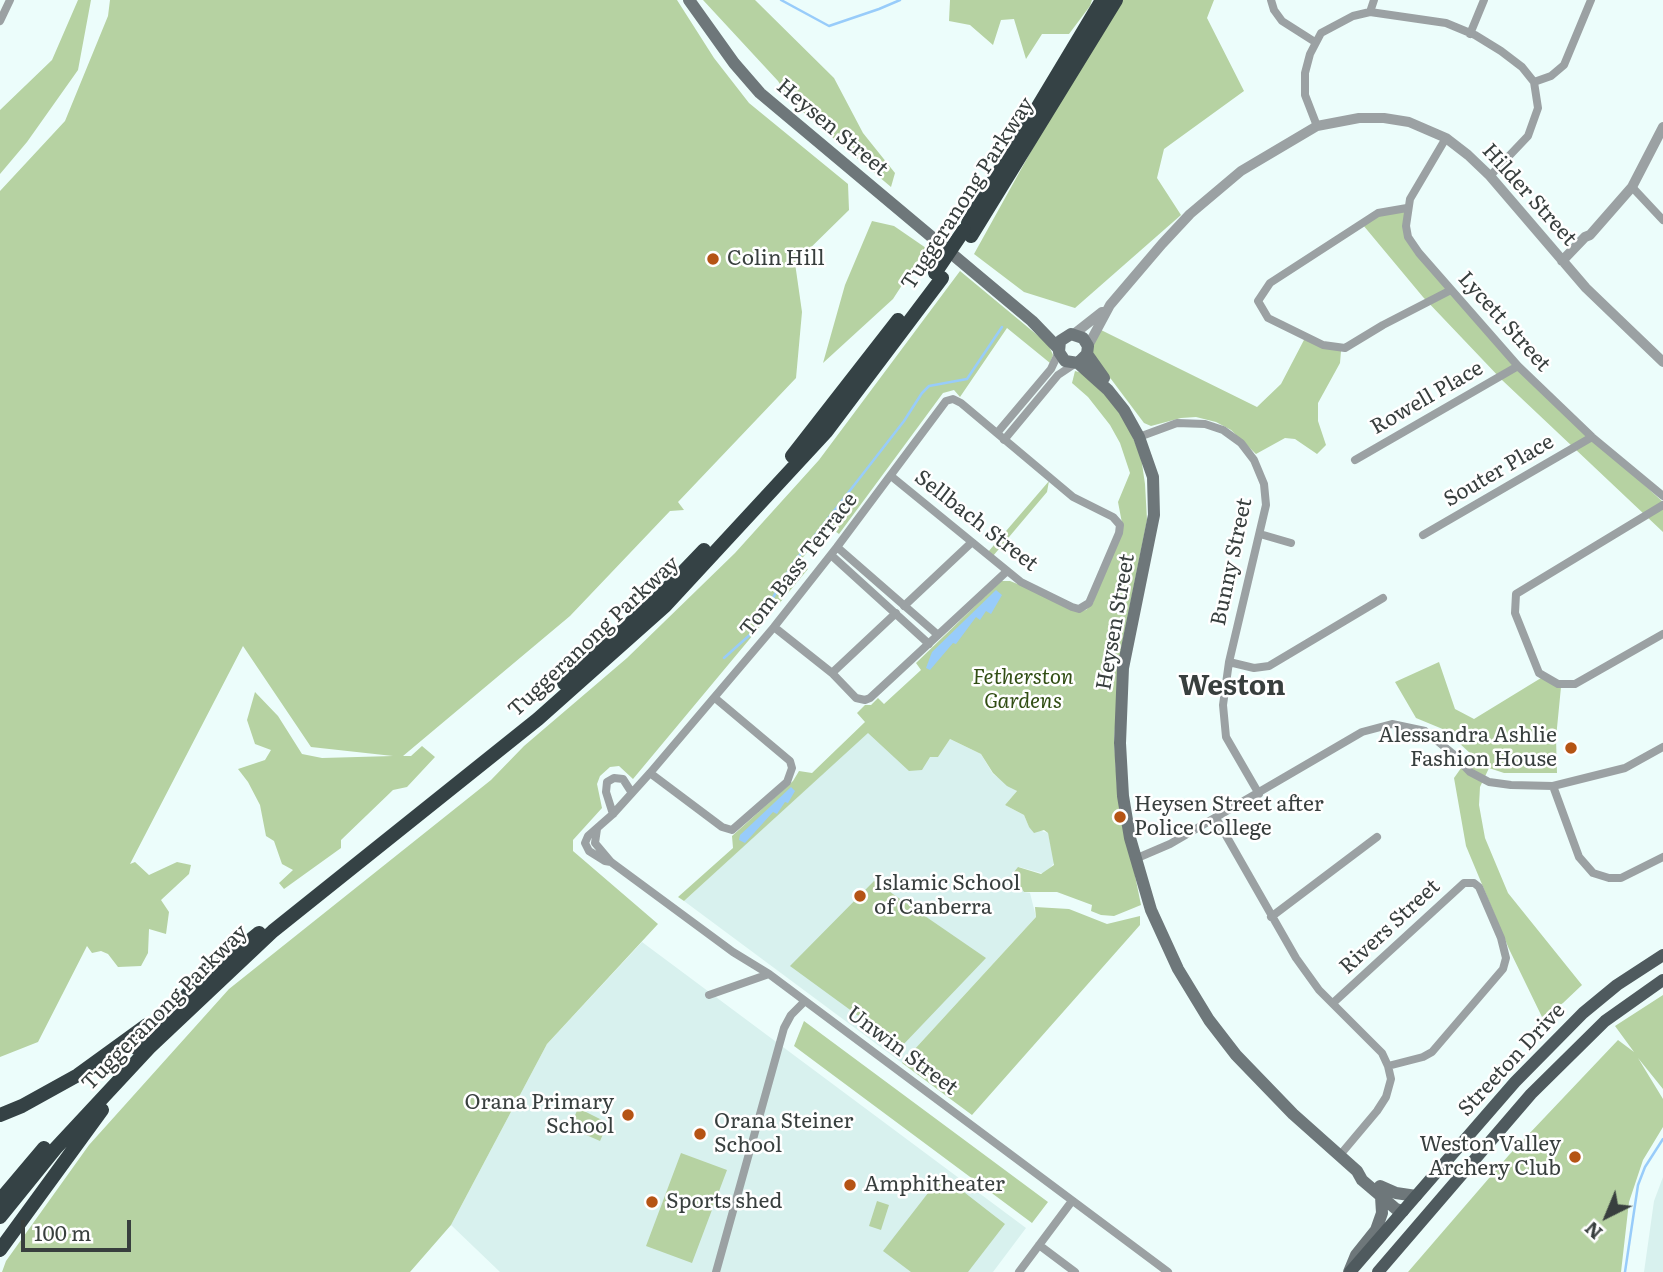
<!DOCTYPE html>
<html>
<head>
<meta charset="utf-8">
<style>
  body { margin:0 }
  #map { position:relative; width:1663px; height:1272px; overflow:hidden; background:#ecfdfb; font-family:Literata,serif }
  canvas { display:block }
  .north { position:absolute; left:1572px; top:1181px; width:70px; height:70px; -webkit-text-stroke:5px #fff; paint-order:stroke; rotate:223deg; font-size:19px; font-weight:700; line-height:28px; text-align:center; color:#383f3e }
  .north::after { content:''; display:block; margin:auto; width:24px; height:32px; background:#383f3e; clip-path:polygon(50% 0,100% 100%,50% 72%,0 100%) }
  .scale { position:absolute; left:21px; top:1220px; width:110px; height:32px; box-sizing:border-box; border:4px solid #383f3e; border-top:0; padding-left:9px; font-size:21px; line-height:24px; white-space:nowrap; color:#383f3e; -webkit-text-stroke:5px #fff; paint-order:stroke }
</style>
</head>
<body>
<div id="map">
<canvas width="1663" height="1272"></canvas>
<div class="north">N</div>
<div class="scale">100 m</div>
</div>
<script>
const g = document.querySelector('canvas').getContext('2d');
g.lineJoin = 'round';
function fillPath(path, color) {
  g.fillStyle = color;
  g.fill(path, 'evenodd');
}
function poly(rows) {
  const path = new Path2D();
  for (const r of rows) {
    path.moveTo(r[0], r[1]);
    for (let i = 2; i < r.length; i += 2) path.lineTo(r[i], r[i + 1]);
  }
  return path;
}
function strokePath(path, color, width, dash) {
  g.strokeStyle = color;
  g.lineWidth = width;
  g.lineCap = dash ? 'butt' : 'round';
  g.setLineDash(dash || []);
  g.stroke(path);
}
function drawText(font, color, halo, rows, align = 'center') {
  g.font = font + ' Literata,serif';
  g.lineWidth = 5;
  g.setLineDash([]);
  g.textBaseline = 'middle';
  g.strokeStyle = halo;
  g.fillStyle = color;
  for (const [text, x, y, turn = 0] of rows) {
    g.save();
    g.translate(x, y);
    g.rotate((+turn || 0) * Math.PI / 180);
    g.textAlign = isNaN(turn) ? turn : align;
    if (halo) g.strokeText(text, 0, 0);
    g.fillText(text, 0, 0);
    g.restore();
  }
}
const built = poly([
  [868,732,930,757,938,757,950,739,981,754,993,774,1017,791,1005,805,1024,815,1029,827,1048,833,1055,862,1045,874,1019,867,1015,872,1015,881,1024,892,1030,893,1036,917,902,1063,684,901],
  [642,942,1026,1228,993,1272,500,1272,451,1225,547,1044],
  [1663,1177,1663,1272,1644,1272,1654,1201]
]);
const green = poly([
  [78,0,91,0,78,70,27,142,0,174,0,110,52,60],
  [110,0,677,0,714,58,749,103,848,184,849,210,795,263,802,312,796,378,678,502,684,510,670,511,570,616,403,756,411,756,422,746,435,757,407,787,393,790,341,840,341,848,284,889,279,883,293,870,282,864,274,841,266,836,260,805,248,782,238,769,265,760,271,750,255,744,247,720,255,692,278,716,302,754,322,758,393,756,311,747,243,646,130,864,135,862,149,875,177,862,191,865,189,874,161,900,169,912,166,934,149,929,148,953,141,966,118,967,108,954,101,951,92,953,87,946,38,1042,0,1057,0,191,65,121,108,16],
  [703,0,755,0,834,78,863,133,895,173,891,187,792,103,778,81],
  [950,0,1092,0,1090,6,1069,34,1042,34,1026,59,1014,19,1001,20,993,45,970,25,949,21],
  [1115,0,1214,0,1207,18,1244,91,1164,149,1157,178,1181,215,1075,308,1024,292,974,254],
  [1404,211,1404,232,1517,369,1663,502,1663,532,1502,380,1423,297,1363,225,1380,215],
  [872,221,894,226,926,248,893,299,823,363,845,285],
  [960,271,1048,344,1053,355,1050,363,1007,328,960,397,954,390,943,393,839,534,828,526,800,561,808,569,633,779,619,766,610,767,600,776,597,784,602,808,573,840,573,851,658,924,547,1044,451,1225,410,1272,2,1272,6,1261,89,1145,229,989,491,780,524,746,627,658,735,553,819,460],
  [1099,329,1257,407,1281,384,1305,338,1341,351,1340,363,1318,403,1318,421,1326,445,1317,454,1295,439,1285,438,1256,454,1231,430,1216,422,1196,417,1181,418,1151,426,1144,423,1111,379,1090,363,1089,342],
  [1075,371,1082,373,1112,402,1128,426,1141,457,1145,484,1147,520,1121,650,1114,740,1117,787,1141,905,1114,916,1101,915,1091,911,1092,905,1057,892,1024,892,1015,881,1014,872,1018,867,1041,874,1054,865,1048,833,1044,830,1034,833,1029,827,1024,815,1005,805,1017,791,1007,786,993,773,981,754,950,739,938,757,930,757,922,770,909,771,868,733,684,901,678,897,733,848,732,836,793,781,799,771,812,773,865,722,857,713,865,705,871,705,878,698,884,704,921,670,916,663,1001,581,1010,581,1020,585,1079,611,1086,610,1093,603,1122,523,1118,502,1130,473,1120,443,1110,425,1088,397,1072,383],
  [1049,481,1047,492,993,556,988,552],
  [1439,662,1455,709,1474,719,1541,678,1561,687,1556,738,1557,773,1504,773,1489,768,1480,787,1479,805,1485,838,1508,893,1582,985,1563,1003,1542,1017,1509,949,1466,846,1454,778,1471,754,1445,730,1416,718,1395,682],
  [874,881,986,958,901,1047,790,966],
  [1035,907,1069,909,1107,924,1140,916,1140,925,972,1115,902,1063,1036,917],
  [1663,995,1663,1089,1638,1058,1663,1099,1663,1127,1643,1160,1629,1202,1621,1272,1408,1272,1509,1155,1618,1040,1634,1052,1615,1026],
  [804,1021,1048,1202,1032,1223,794,1046],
  [578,1108,608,1123,600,1141,570,1128],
  [681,1153,727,1170,692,1263,646,1246],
  [942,1175,1005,1224,968,1272,911,1272,883,1251],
  [877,1201,889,1205,881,1230,869,1226]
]);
const water = poly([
  [996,590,1002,595,991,614,986,611,980,620,976,617,956,644,953,643,930,670,926,668,932,652],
  [791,787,795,791,788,803,785,802,777,814,773,812,745,843,739,840,740,835]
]);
const stream = poly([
  [781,0,829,26,879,9,900,0],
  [724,658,753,632,792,565,904,421,922,393,929,386,967,379,1002,327],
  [1625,1272,1638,1185,1645,1167,1663,1139]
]);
const minor = poly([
  [1271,0,1274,10,1282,21,1315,42],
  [1370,12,1374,0],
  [0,21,10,0],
  [1470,34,1484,0],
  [1534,82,1551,76,1564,65,1591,0],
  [1317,126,1305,95,1305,73,1310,54,1321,33,1353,16,1370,12,1446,23,1475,35,1501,51,1522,67,1534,82,1538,108,1528,136,1490,176],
  [1446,138,1410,199,1406,226,1408,237,1419,253,1518,366,1592,437,1663,496],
  [1632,187,1663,220],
  [1407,208,1378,213,1270,283,1258,301,1268,318,1323,345,1345,348,1383,325,1451,290],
  [997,433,1051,369,1059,352],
  [1139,437,1177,423,1205,424,1223,430,1241,443,1254,460,1264,484,1266,505,1229,662,1223,705,1226,737,1259,794],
  [1004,440,1058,375,1076,363],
  [1355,460,1518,366],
  [1663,505,1516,594,1515,613,1539,673,1558,684,1575,684,1663,634],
  [1260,534,1291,543],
  [1423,535,1592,437],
  [837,547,938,635],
  [831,555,929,644],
  [904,606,971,543],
  [774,627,832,673,856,698,865,700,870,698,1006,572],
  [1229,662,1254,668,1269,666,1383,598],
  [832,673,896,613],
  [650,773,722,827,732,830,787,782,792,768,790,761,715,698],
  [1553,786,1579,857,1593,873,1609,878,1621,878,1663,857],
  [613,814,606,792,607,782,614,778,623,779,632,793],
  [1216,818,1296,958,1319,990,1382,1053,1388,1066,1391,1079,1386,1097,1377,1111,1340,1155],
  [597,829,595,843,611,862,733,952,769,974,1168,1272],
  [1135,859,1170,844,1362,732,1392,724,1425,731,1452,753,1470,772,1489,782,1511,785,1553,786,1625,768,1663,747],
  [611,862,605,861,589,851,585,843,588,836,613,814,650,773,774,627,837,547,946,401,953,399,961,403,1073,497,1113,517,1120,525,1119,533,1089,603,1079,609,1072,607,1021,582,891,476],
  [1271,917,1377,837],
  [709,995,769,974],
  [1333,1003,1464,883,1474,883,1479,887,1501,938,1506,958,1503,969,1432,1052,1423,1057,1388,1066],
  [1039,1245,1075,1272],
  [716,1272,784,1028,791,1015,805,1001],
  [1019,1272,1072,1201]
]);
const tertiary = poly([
  [1562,261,1585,237,1590,235,1632,187,1663,127],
  [1074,334,1102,312],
  [1088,346,1110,305,1162,244,1190,214,1241,171,1317,126,1359,118,1384,118,1409,122,1446,138,1468,155,1490,176,1586,288,1663,362]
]);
const secondary = poly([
  [689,0,734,63,760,93,1032,321,1058,348],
  [1087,354,1078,363,1065,361,1059,352,1060,341,1071,334,1083,338,1088,346,1087,354,1104,378],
  [1078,363,1108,390,1124,410,1139,437,1153,477,1154,515,1123,668,1120,743,1123,796,1130,838,1151,910,1178,969,1209,1020,1236,1055,1293,1114,1357,1171,1362,1180,1396,1209,1403,1211],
  [1380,1186,1396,1193,1416,1196],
  [1349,1272,1356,1255,1376,1230,1382,1213,1381,1197]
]);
const primary = poly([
  [1350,1272,1515,1082,1583,1013,1617,985,1663,955],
  [1378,1272,1531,1094,1605,1021,1663,980]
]);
const motorway = poly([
  [968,223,1102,0],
  [971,236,1116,0],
  [792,456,898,320],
  [564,683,655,601,704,550],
  [136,1048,199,982,259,933],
  [0,1115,22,1106,78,1075,147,1025],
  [0,1200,44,1148],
  [0,1217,55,1149,149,1048,273,931,538,719,665,606,826,432,942,278],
  [0,1250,102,1110]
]);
const motorwayBridge = poly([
  [935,273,964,230]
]);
const markers = [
  [713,259,7,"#b55414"],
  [1571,748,7,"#b55414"],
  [1120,817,7,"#b55414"],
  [860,896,7,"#b55414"],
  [628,1115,7,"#b55414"],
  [700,1134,7,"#b55414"],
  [1575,1157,7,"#b55414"],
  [850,1185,7,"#b55414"],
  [652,1202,7,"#b55414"]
];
const streetNames = [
  ["Heysen Street",832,128,40],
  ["Tuggeranong Parkway",968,194,-57],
  ["Hilder Street",1529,195,48],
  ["Lycett Street",1504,322,48],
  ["Rowell Place",1427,398,-30],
  ["Souter Place",1499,471,-30],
  ["Sellbach Street",976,521,38],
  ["Bunny Street",1232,562,-78],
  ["Tom Bass Terrace",799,565,-52],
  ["Heysen Street",1116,622,-80],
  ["Tuggeranong Parkway",594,637,-43],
  ["Rivers Street",1390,927,-43],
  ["Tuggeranong Parkway",165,1008,-45],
  ["Unwin Street",902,1051,37],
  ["Streeton Drive",1512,1060,-47]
];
const poiNames = [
  ["Colin Hill",727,259],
  ["Alessandra Ashlie",1557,736,"right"],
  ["Fashion House",1557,760,"right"],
  ["Heysen Street after",1134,805],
  ["Police College",1134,829],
  ["Islamic School",874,884],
  ["of Canberra",874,908],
  ["Orana Primary",614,1103,"right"],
  ["School",614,1127,"right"],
  ["Orana Steiner",714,1122],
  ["School",714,1146],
  ["Weston Valley",1561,1145,"right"],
  ["Archery Club",1561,1169,"right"],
  ["Amphitheater",864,1185],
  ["Sports shed",666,1202]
];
const parkNames = [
  ["Fetherston",1023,678],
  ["Gardens",1023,702]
];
const districtNames = [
  ["Weston",1232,687]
];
fillPath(built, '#d8f1ee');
fillPath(green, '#b6d2a2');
fillPath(water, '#98ccfa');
strokePath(stream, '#98ccfa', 2.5);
strokePath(minor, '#9ba1a3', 8);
strokePath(tertiary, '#9ba1a3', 10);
strokePath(secondary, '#6e777a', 12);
strokePath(primary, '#4f5a5e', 12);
strokePath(motorway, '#354245', 14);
strokePath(motorwayBridge, '#354245', 14);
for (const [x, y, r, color] of markers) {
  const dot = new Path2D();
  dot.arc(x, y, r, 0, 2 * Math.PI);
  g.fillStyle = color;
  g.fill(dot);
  strokePath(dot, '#fff', 2.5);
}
drawText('21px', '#383f3e', '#fff', streetNames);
drawText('21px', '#383f3e', '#fff', poiNames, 'left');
drawText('italic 21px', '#314e14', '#fff', parkNames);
drawText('bold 28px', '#383f3e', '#fff', districtNames);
</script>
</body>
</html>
